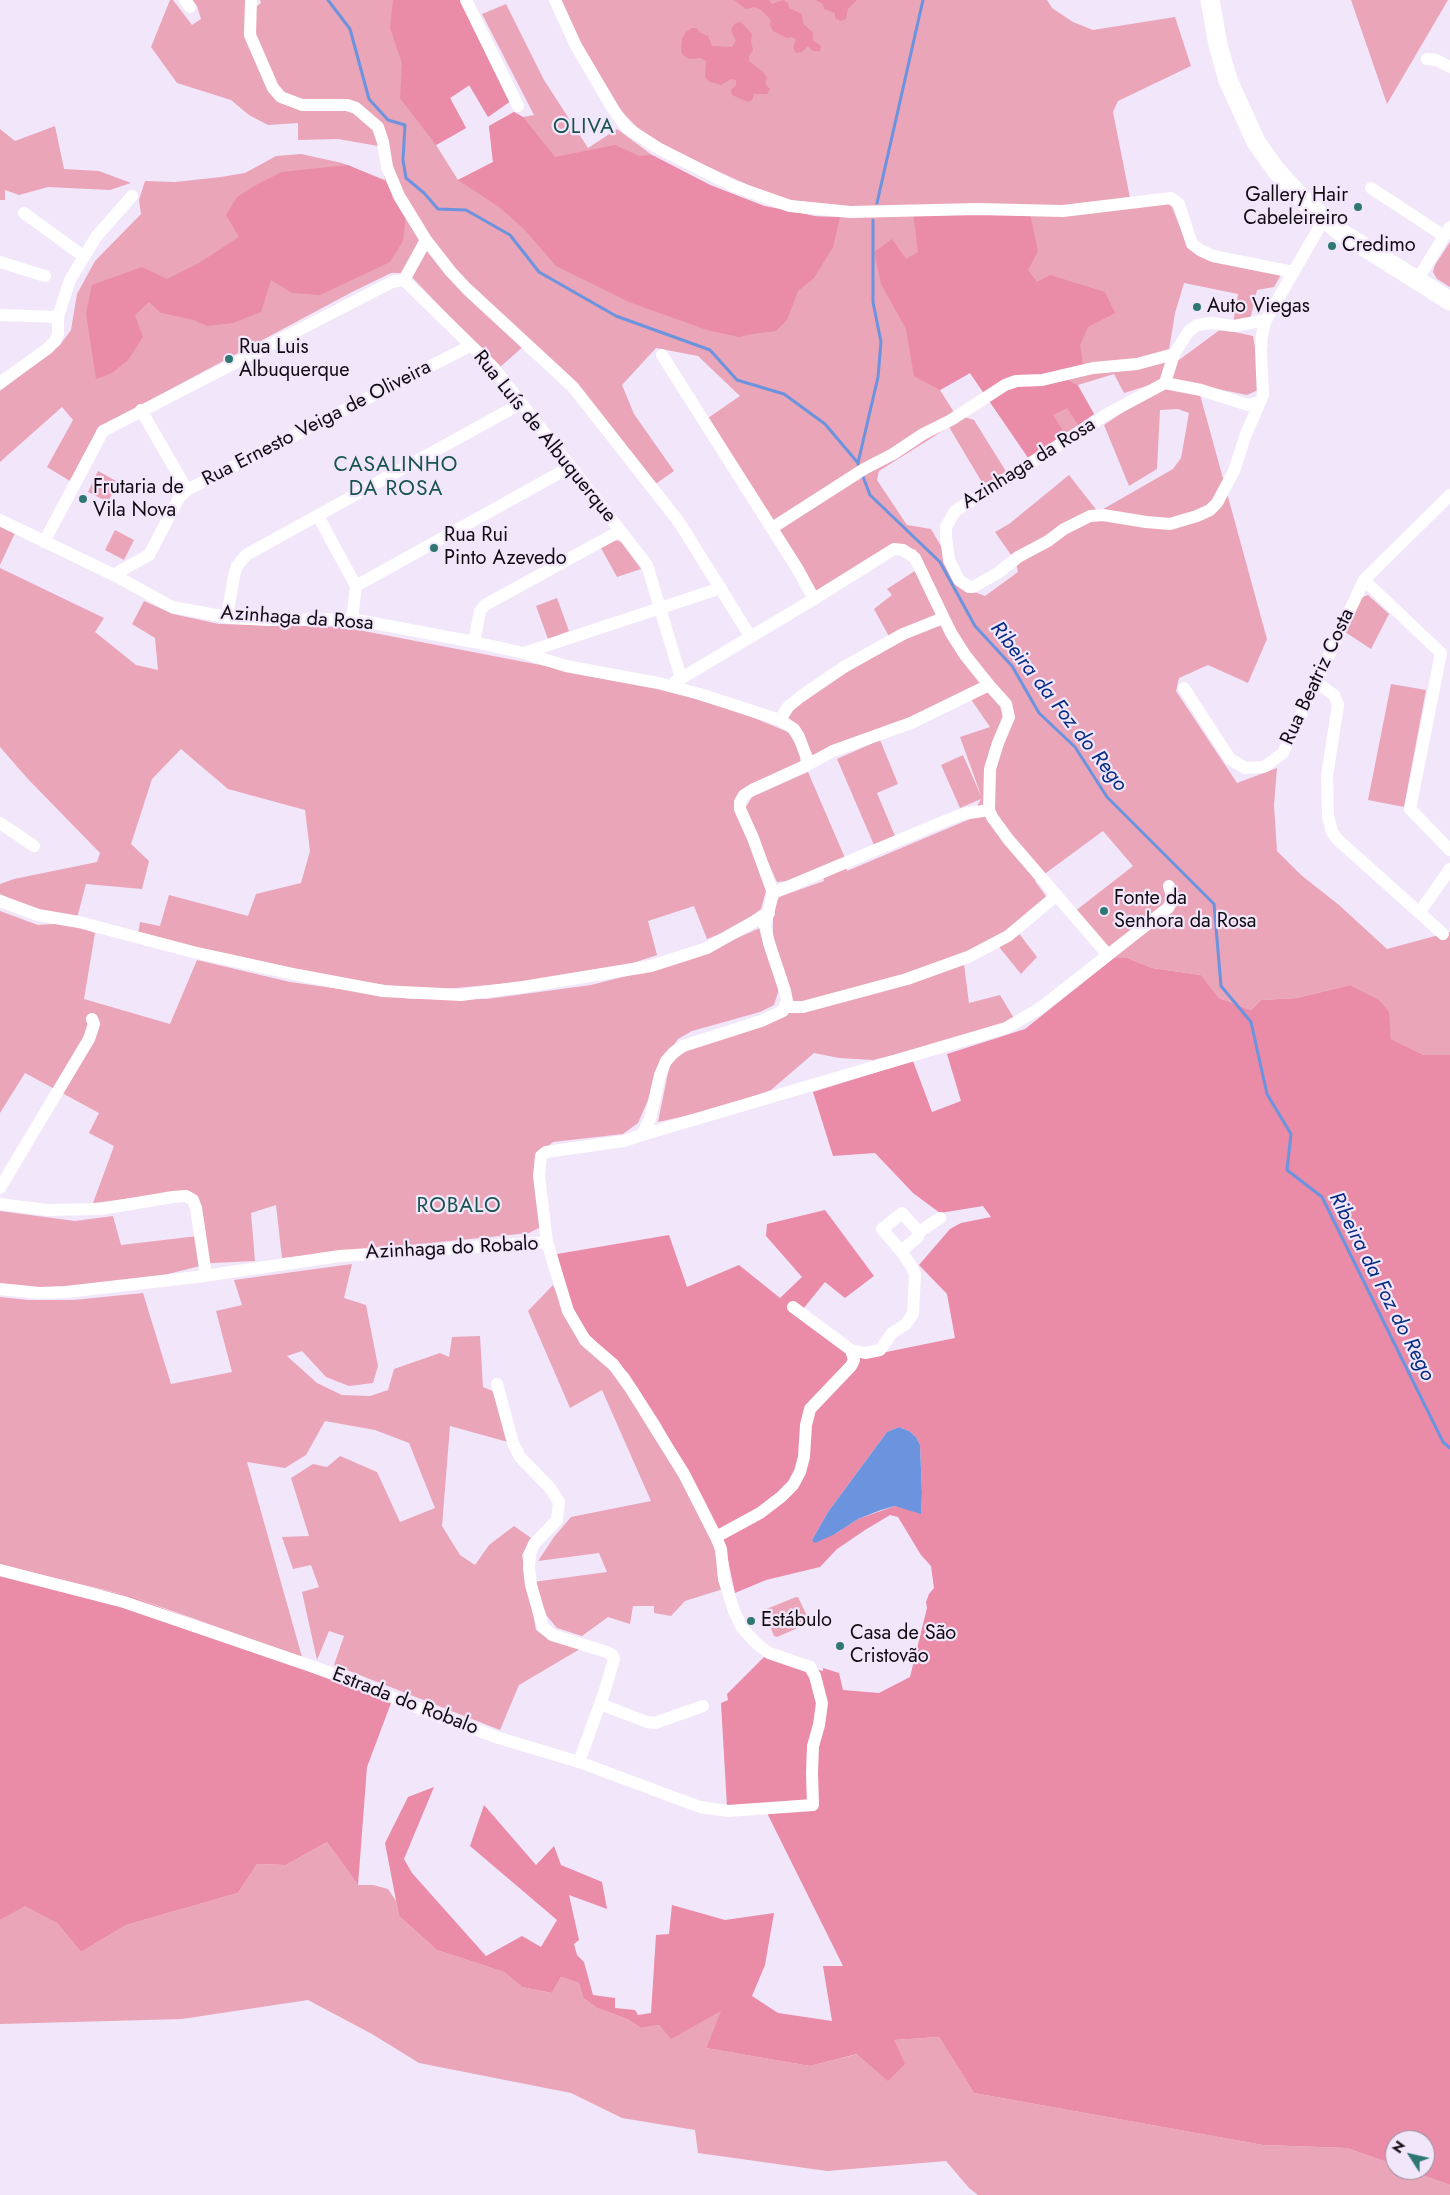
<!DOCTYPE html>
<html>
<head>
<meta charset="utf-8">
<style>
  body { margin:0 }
  #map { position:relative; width:1450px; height:2195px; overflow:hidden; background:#f2e6fb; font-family:Jost,sans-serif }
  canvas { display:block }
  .north { position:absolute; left:1385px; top:2130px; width:50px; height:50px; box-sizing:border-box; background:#f2e6fb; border:1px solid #978e9d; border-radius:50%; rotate:305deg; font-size:14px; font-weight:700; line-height:20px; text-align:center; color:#0f0b11 }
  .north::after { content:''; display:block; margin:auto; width:18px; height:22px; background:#2f7772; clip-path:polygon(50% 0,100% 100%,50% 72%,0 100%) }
</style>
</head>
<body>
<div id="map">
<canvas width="1450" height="2195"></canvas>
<div class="north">N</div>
</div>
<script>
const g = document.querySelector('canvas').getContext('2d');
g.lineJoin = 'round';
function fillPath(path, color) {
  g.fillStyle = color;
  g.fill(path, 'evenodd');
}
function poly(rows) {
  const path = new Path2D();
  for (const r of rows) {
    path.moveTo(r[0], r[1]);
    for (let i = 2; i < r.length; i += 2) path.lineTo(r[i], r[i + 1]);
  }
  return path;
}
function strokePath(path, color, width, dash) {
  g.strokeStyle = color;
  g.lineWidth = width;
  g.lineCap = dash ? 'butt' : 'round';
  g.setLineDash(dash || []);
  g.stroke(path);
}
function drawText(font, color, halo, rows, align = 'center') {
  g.font = font + ' Jost,sans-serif';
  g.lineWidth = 4.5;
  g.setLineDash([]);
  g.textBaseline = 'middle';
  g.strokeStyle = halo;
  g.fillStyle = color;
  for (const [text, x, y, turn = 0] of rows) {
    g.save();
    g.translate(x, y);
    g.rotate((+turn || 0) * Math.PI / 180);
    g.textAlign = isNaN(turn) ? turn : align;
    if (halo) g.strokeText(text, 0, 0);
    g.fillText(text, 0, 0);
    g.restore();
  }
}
const green = poly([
  [170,0,173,0,192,25,201,19,197,6,192,0,245,0,257,6,261,3,260,0,458,0,488,117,470,85,450,98,466,128,436,145,458,180,493,162,489,126,514,112,523,117,534,115,482,14,506,4,544,80,588,148,617,129,652,155,710,185,764,206,815,216,840,217,1168,203,1172,207,1187,245,1282,273,1274,287,1257,290,1250,320,1233,323,1238,294,1184,283,1175,313,1167,362,1179,360,1221,329,1253,336,1260,376,1258,390,1247,395,1169,379,1124,393,1114,374,1078,385,1094,414,1029,459,970,373,940,390,955,414,974,420,1007,473,983,484,949,427,879,471,877,480,907,525,931,529,966,589,985,596,1018,572,1016,562,995,532,1009,524,1069,475,1098,512,1173,469,1181,458,1189,413,1178,409,1160,410,1157,469,1129,486,1104,425,1159,388,1199,391,1267,639,1248,683,1208,665,1179,678,1176,691,1237,783,1277,768,1274,805,1277,851,1301,875,1339,905,1387,949,1450,932,1450,1055,1424,1055,1391,1039,1388,1012,1378,1000,1350,985,1297,998,1261,1000,1251,1010,1219,998,1201,975,1152,968,1127,958,1114,958,1074,912,1133,866,1103,831,1035,881,1048,899,1014,927,1037,957,1021,974,995,942,963,957,969,1003,1000,995,1015,1020,990,1032,873,1060,839,1058,814,1053,771,1090,721,1108,658,1122,670,1063,694,1045,782,1009,773,944,773,909,779,897,824,881,821,867,796,880,777,882,744,810,752,797,808,772,845,858,847,871,970,819,981,799,960,808,941,765,963,755,982,798,960,737,990,727,966,692,906,721,814,758,799,728,773,716,891,640,874,609,892,595,887,589,924,565,916,550,898,544,816,595,708,418,740,396,698,356,656,348,622,385,634,414,674,471,654,485,590,403,524,346,499,368,408,273,391,273,352,292,98,428,70,481,47,467,73,420,62,407,0,462,0,391,60,345,71,330,77,294,95,261,141,214,139,200,145,181,175,182,221,177,245,173,276,156,301,154,342,163,385,180,378,146,338,139,298,140,298,123,268,125,249,115,231,100,177,83,151,47],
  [558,0,1047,0,1052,8,1073,22,1093,30,1175,17,1191,66,1118,101,1113,112,1130,198,1065,208,856,207,779,199,656,143,639,129,622,112,581,43],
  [1351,0,1448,0,1387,104],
  [55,126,64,169,99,171,131,183,110,190,48,187,19,195,5,190,5,200,0,200,0,129,15,141],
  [1450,242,1450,287,1437,279,1433,272,1435,265],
  [98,471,118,482,108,502,88,492],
  [0,526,15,533,0,565],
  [115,530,134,540,124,560,105,550],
  [616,540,621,542,641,569,617,577,601,548],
  [0,568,104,618,95,632,136,665,158,670,155,638,132,624,144,601,173,614,219,624,343,627,561,669,641,682,747,715,788,732,801,753,800,763,736,800,767,887,761,909,737,927,707,939,694,906,648,921,657,955,621,967,530,981,424,991,289,970,138,934,140,922,160,926,169,895,248,916,256,894,301,883,310,851,305,810,228,789,181,749,152,779,131,844,149,861,142,889,86,884,77,918,29,908,0,894,0,884,14,879,97,862,100,853,27,778,0,747],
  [1368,595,1389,614,1371,649,1345,632,1361,598],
  [557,598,569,631,548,639,536,606],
  [1391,684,1426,690,1404,807,1368,800],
  [880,740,898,784,877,793,895,836,874,845,837,759],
  [0,911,38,925,70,923,95,933,84,999,170,1024,197,960,290,982,411,999,487,999,591,985,685,961,760,928,779,989,774,1005,760,1012,692,1031,678,1039,661,1062,652,1091,638,1123,623,1134,553,1142,540,1153,541,1227,529,1233,282,1258,276,1205,251,1213,255,1261,212,1263,164,1275,61,1288,19,1286,0,1284,0,1211,75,1221,113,1216,121,1245,206,1235,201,1208,164,1194,93,1203,114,1146,89,1133,99,1113,25,1073,0,1113],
  [352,1264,344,1298,366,1305,378,1366,373,1383,349,1386,326,1377,302,1351,287,1356,317,1383,342,1395,370,1396,388,1390,394,1369,440,1353,449,1357,452,1337,480,1336,483,1387,495,1392,508,1442,450,1426,442,1526,460,1555,475,1565,489,1545,514,1526,531,1538,522,1555,536,1630,546,1637,580,1649,519,1685,500,1730,334,1665,344,1636,329,1631,317,1660,302,1592,319,1587,311,1565,293,1569,282,1537,309,1536,291,1478,313,1464,327,1467,340,1456,377,1472,400,1522,435,1508,409,1443,375,1430,325,1421,306,1455,285,1468,247,1462,302,1657,130,1596,0,1565,0,1297,28,1300,73,1300,143,1293,171,1384,232,1372,216,1311,242,1305,234,1280],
  [553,1285,580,1344,620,1379,680,1473,716,1548,723,1589,685,1601,671,1616,654,1613,654,1606,633,1606,630,1624,608,1617,582,1636,557,1628,547,1616,533,1582,607,1572,599,1553,538,1561,554,1537,571,1517,651,1501,602,1390,570,1408,528,1311],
  [796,1597,798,1597,809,1620,807,1624,777,1637,774,1636,764,1610],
  [327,1842,358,1885,373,1885,388,1889,396,1901,399,1916,437,1950,504,1972,522,1987,552,1993,561,1977,579,1983,583,1998,597,2008,627,2019,641,2028,659,2025,671,2038,722,2010,706,2048,810,2066,858,2054,894,2040,939,2037,974,2093,1263,2145,1347,2148,1395,2165,1395,2170,1408,2170,1450,2185,1450,2195,978,2195,969,2188,946,2161,827,2171,698,2153,695,2130,622,2118,571,2093,419,2063,372,2034,308,2000,182,2019,0,2024,0,1920,25,1905,57,1923,81,1952,126,1925,238,1893,257,1864,286,1865]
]);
const forest = poly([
  [393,0,460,0,511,101,488,117,469,85,450,98,466,128,436,145,400,98,402,63,390,28],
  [734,0,769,0,772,4,783,0,788,3,789,8,802,14,803,23,813,33,813,40,821,46,820,51,813,51,808,46,802,52,796,53,793,48,796,39,791,37,787,38,773,31,770,25,771,20,761,10,755,7,746,9],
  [816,0,857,0,848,9,846,19,841,21,835,18,835,13,824,9,823,4],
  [741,22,752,34,751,41,753,50,749,56,749,61,763,72,767,78,765,84,770,89,767,94,754,94,752,100,748,102,732,95,731,90,736,85,736,80,731,79,721,85,710,82,705,77,706,61,701,58,689,59,683,55,681,51,682,39,686,32,692,28,697,28,699,32,708,36,712,46,732,47,736,41,731,30,734,24],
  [514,112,523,117,555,157,615,145,639,156,652,155,710,185,764,206,819,217,840,217,833,247,814,278,798,291,787,320,776,331,752,334,739,337,707,330,629,302,556,266,524,229,499,207,458,180,493,162,489,126],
  [348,165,385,181,406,214,403,241,390,262,320,295,292,293,271,280,261,312,233,323,207,326,194,320,161,313,149,302,135,315,143,337,128,360,112,373,96,379,86,313,92,285,142,267,167,279,199,263,239,237,226,215,237,197,256,185,282,172],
  [913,212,1030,214,1038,251,1028,270,1037,282,1050,275,1105,292,1115,313,1088,327,1080,345,1083,364,1068,380,1077,385,1094,414,1078,425,1067,408,1053,415,1065,434,1029,459,970,373,940,390,914,376,906,329,881,284,874,252,892,239,906,259,918,252],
  [1114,958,1127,958,1152,968,1201,975,1219,998,1251,1010,1261,1000,1297,998,1350,985,1379,1000,1389,1012,1391,1039,1424,1055,1450,1055,1450,2185,1408,2170,1425,2170,1425,2140,1395,2140,1395,2165,1347,2148,1263,2145,974,2093,939,2037,894,2040,905,2064,888,2081,857,2054,810,2066,706,2048,721,2011,671,2039,659,2025,641,2028,627,2019,597,2008,583,1998,579,1983,561,1977,552,1993,522,1987,504,1972,437,1950,399,1916,385,1843,408,1797,434,1787,404,1859,412,1873,486,1956,522,1936,541,1947,557,1920,470,1846,484,1805,536,1865,554,1846,561,1865,602,1882,607,1909,569,1895,579,1940,574,1944,577,1955,584,1962,593,1995,615,1998,615,2008,635,2010,638,2015,651,2013,656,1935,669,1934,672,1905,725,1920,774,1913,765,1965,752,1996,778,2013,832,2021,823,1966,843,1966,767,1813,727,1807,721,1703,728,1700,727,1694,765,1656,823,1671,823,1668,839,1673,843,1690,879,1693,910,1677,927,1608,926,1602,929,1594,934,1588,931,1566,921,1555,898,1517,890,1515,865,1530,837,1549,820,1567,766,1580,735,1593,725,1546,704,1500,659,1421,628,1373,588,1334,571,1308,557,1254,669,1235,687,1287,739,1265,780,1298,802,1277,766,1236,767,1224,825,1210,874,1276,845,1298,825,1282,803,1309,862,1357,955,1338,947,1294,919,1265,950,1229,961,1223,991,1217,983,1206,940,1213,913,1193,875,1153,833,1156,813,1092,913,1061,932,1112,961,1101,947,1054,1025,1029],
  [899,1427,909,1431,916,1437,920,1445,922,1493,921,1513,895,1506,858,1519,835,1534,812,1540,828,1512,887,1432],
  [0,1568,130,1596,394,1695,367,1767,358,1885,327,1842,286,1865,257,1864,238,1893,126,1925,81,1952,57,1923,25,1906,0,1920]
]);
const water = poly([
  [899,1427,909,1431,916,1437,920,1445,922,1493,921,1514,895,1506,881,1510,858,1519,835,1534,815,1543,812,1540,828,1512,887,1432]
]);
const stream = poly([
  [328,0,350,29,369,99,388,120,405,125,403,160,406,178,424,193,438,209,466,210,510,235,539,272,616,316,710,350,737,380,784,394,825,424,858,463],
  [877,203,923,0],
  [859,468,858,463,878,377,881,342,873,302,873,220],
  [862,474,870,495,940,562,975,626,1012,666,1039,713,1075,747,1107,797,1214,904,1221,986,1251,1022,1267,1094,1291,1134,1287,1170,1322,1197,1443,1442,1450,1448]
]);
const minor = poly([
  [185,0,190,7],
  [251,0,250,35,273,88,281,97,302,105,347,105,356,108,378,127,383,142,387,167,399,196,426,240,404,280],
  [466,0,518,106],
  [555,0,576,46,613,109,627,128,658,148,733,186,790,206,850,212,978,209,1063,211,1171,198,1179,204,1192,244,1200,250,1213,256,1293,272],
  [1427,59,1436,60,1450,67],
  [1371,188,1444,236],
  [24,213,83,256],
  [426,240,451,272,467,289,573,387,679,522,750,636],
  [0,262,45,276],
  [1417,280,1450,227],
  [0,315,58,317],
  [662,355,797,568,814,599],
  [0,383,47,349,55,341,58,334,58,317,70,280,96,237,132,196],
  [1165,383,1174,354,1189,331,1197,325,1211,323,1234,326,1266,320],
  [1260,402,1248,405,1201,390,1165,383,1109,413,955,511,946,527,946,537,949,560,959,580,969,587,973,587,998,573,1018,557,1048,541,1064,529,1090,516,1103,515,1146,522,1170,524,1197,516,1210,510,1217,503,1234,471,1246,434,1260,402,1263,395,1261,351,1262,334,1266,320,1324,219],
  [141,410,187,490],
  [318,516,356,586,352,619],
  [0,520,116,576,172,607,232,618,268,620,352,619,474,642,524,653,566,666,658,683,700,694,780,720,794,729,799,737,809,764,752,790,744,795,740,802,740,809,753,838,773,893,765,926,769,943,785,991,787,1001,783,1011,761,1021,683,1046,674,1052,666,1061,660,1075,650,1119,642,1135,624,1141,546,1152,541,1156,539,1176,547,1242,568,1311,585,1340,613,1364,631,1389,684,1474,716,1537,721,1549,724,1579,734,1611,742,1628,757,1644,769,1653,810,1667,815,1676,822,1703,819,1725,813,1746,812,1773,813,1805,728,1811,700,1807,579,1762,499,1738,430,1713,355,1682,311,1666,124,1602,0,1570],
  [772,528,864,469,893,454,923,434,951,420,1005,385,1016,381,1042,380,1093,368,1137,364,1174,354],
  [44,542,103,431,392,282,404,280,494,368,647,565,681,678],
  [116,576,120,571,149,555,179,498,187,490,470,346],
  [1364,580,1441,653],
  [356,586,570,467],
  [227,617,234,576,237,566,246,555,520,404],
  [474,642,480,611,485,605,620,531],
  [524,653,721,588],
  [1441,653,1410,809,1450,850],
  [675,682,814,599,894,549,903,550,915,558,951,633,965,655,989,685],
  [1316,682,1334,695,1338,705,1327,776,1328,816,1332,832,1337,839,1443,934],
  [1184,688,1230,759,1245,768,1264,767,1283,753,1364,580,1450,495],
  [780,720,788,707,800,697,844,667,903,634,943,618],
  [809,764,833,751,911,723,989,685,1006,704,1009,717,998,743,990,769,989,810,992,817,1008,839,1108,955],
  [0,823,34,846],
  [773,893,940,823,963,814,989,810],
  [0,901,38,915,79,922,193,952,298,975,383,991,461,995,523,987,651,966,707,948,769,913],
  [1419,913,1450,869],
  [786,1007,803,1007,907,979,968,957,1008,936,1057,895],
  [642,1135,1006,1028,1039,1009,1168,908,1173,899,1169,886],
  [0,1188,89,1039,94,1024,92,1019],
  [0,1204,47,1210,101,1209,173,1197,186,1196,193,1200,196,1208,206,1275],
  [918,1237,901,1251,882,1229,902,1213,919,1232,940,1218],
  [0,1289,39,1293,66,1292,197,1277,340,1256,547,1242],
  [851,1350,865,1353,880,1350,892,1333,906,1324,913,1314,915,1274,912,1267,901,1251],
  [497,1384,513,1443,520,1457,550,1488,559,1502,557,1520,534,1544,530,1554,529,1568,531,1585,543,1627,552,1635,607,1652,612,1655,614,1659,604,1693,579,1762],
  [716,1537,760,1513,781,1497,793,1485,800,1472,804,1457,806,1425,810,1409,851,1366,854,1360,851,1350,793,1307],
  [600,1704,647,1722,655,1723,703,1706]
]);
const primary = poly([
  [1210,0,1218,45,1228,80,1256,142,1276,170,1306,203,1342,233,1450,301]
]);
const markers = [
  [1358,207,5,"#2f7772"],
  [1332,246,5,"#2f7772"],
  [1197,307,5,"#2f7772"],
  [229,359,5,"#2f7772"],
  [83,499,5,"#2f7772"],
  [434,548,5,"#2f7772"],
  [1104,911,5,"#2f7772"],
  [751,1621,5,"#2f7772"],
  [840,1646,5,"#2f7772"]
];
const poiNames = [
  ["Gallery Hair",1348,196,"right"],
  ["Cabeleireiro",1348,219,"right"],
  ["Credimo",1342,246],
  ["Auto Viegas",1207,307],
  ["Rua Luis",239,348],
  ["Albuquerque",239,371],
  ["Frutaria de",93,488],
  ["Vila Nova",93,511],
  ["Rua Rui",444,536],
  ["Pinto Azevedo",444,559],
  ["Fonte da",1114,899],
  ["Senhora da Rosa",1114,922],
  ["Estábulo",761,1621],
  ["Casa de São",850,1634],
  ["Cristovão",850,1657]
];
const streetNames = [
  ["Rua Ernesto Veiga de Oliveira",317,424,-27],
  ["Rua Luís de Albuquerque",544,437,51],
  ["Azinhaga da Rosa",1029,464,-32],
  ["Azinhaga da Rosa",297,619,4],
  ["Rua Beatriz Costa",1318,677,-65],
  ["Azinhaga do Robalo",452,1249,-3],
  ["Estrada do Robalo",405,1702,21]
];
const neighbourhoodNames = [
  ["OLIVA",584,128],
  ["CASALINHO",396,466],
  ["DA ROSA",396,490],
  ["ROBALO",459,1207]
];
const waterNames = [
  ["Ribeira da Foz do Rego",1058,707,52],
  ["Ribeira da Foz do Rego",1381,1287,63]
];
fillPath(green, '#eaa5b8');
fillPath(forest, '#ea8ba7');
fillPath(water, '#6c93de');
strokePath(stream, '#6c93de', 3);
strokePath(minor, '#fff', 12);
strokePath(primary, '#fff', 19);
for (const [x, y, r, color] of markers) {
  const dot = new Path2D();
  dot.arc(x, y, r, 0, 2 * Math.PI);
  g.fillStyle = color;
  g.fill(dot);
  strokePath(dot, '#f2e6fb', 2);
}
drawText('20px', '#0f0b11', '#f2e6fb', poiNames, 'left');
drawText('20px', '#0f0b11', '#f2e6fb', streetNames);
g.letterSpacing = '1px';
drawText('21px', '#16524e', '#f2e6fb', neighbourhoodNames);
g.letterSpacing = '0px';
drawText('italic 21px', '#062d82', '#f2e6fb', waterNames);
</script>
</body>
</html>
